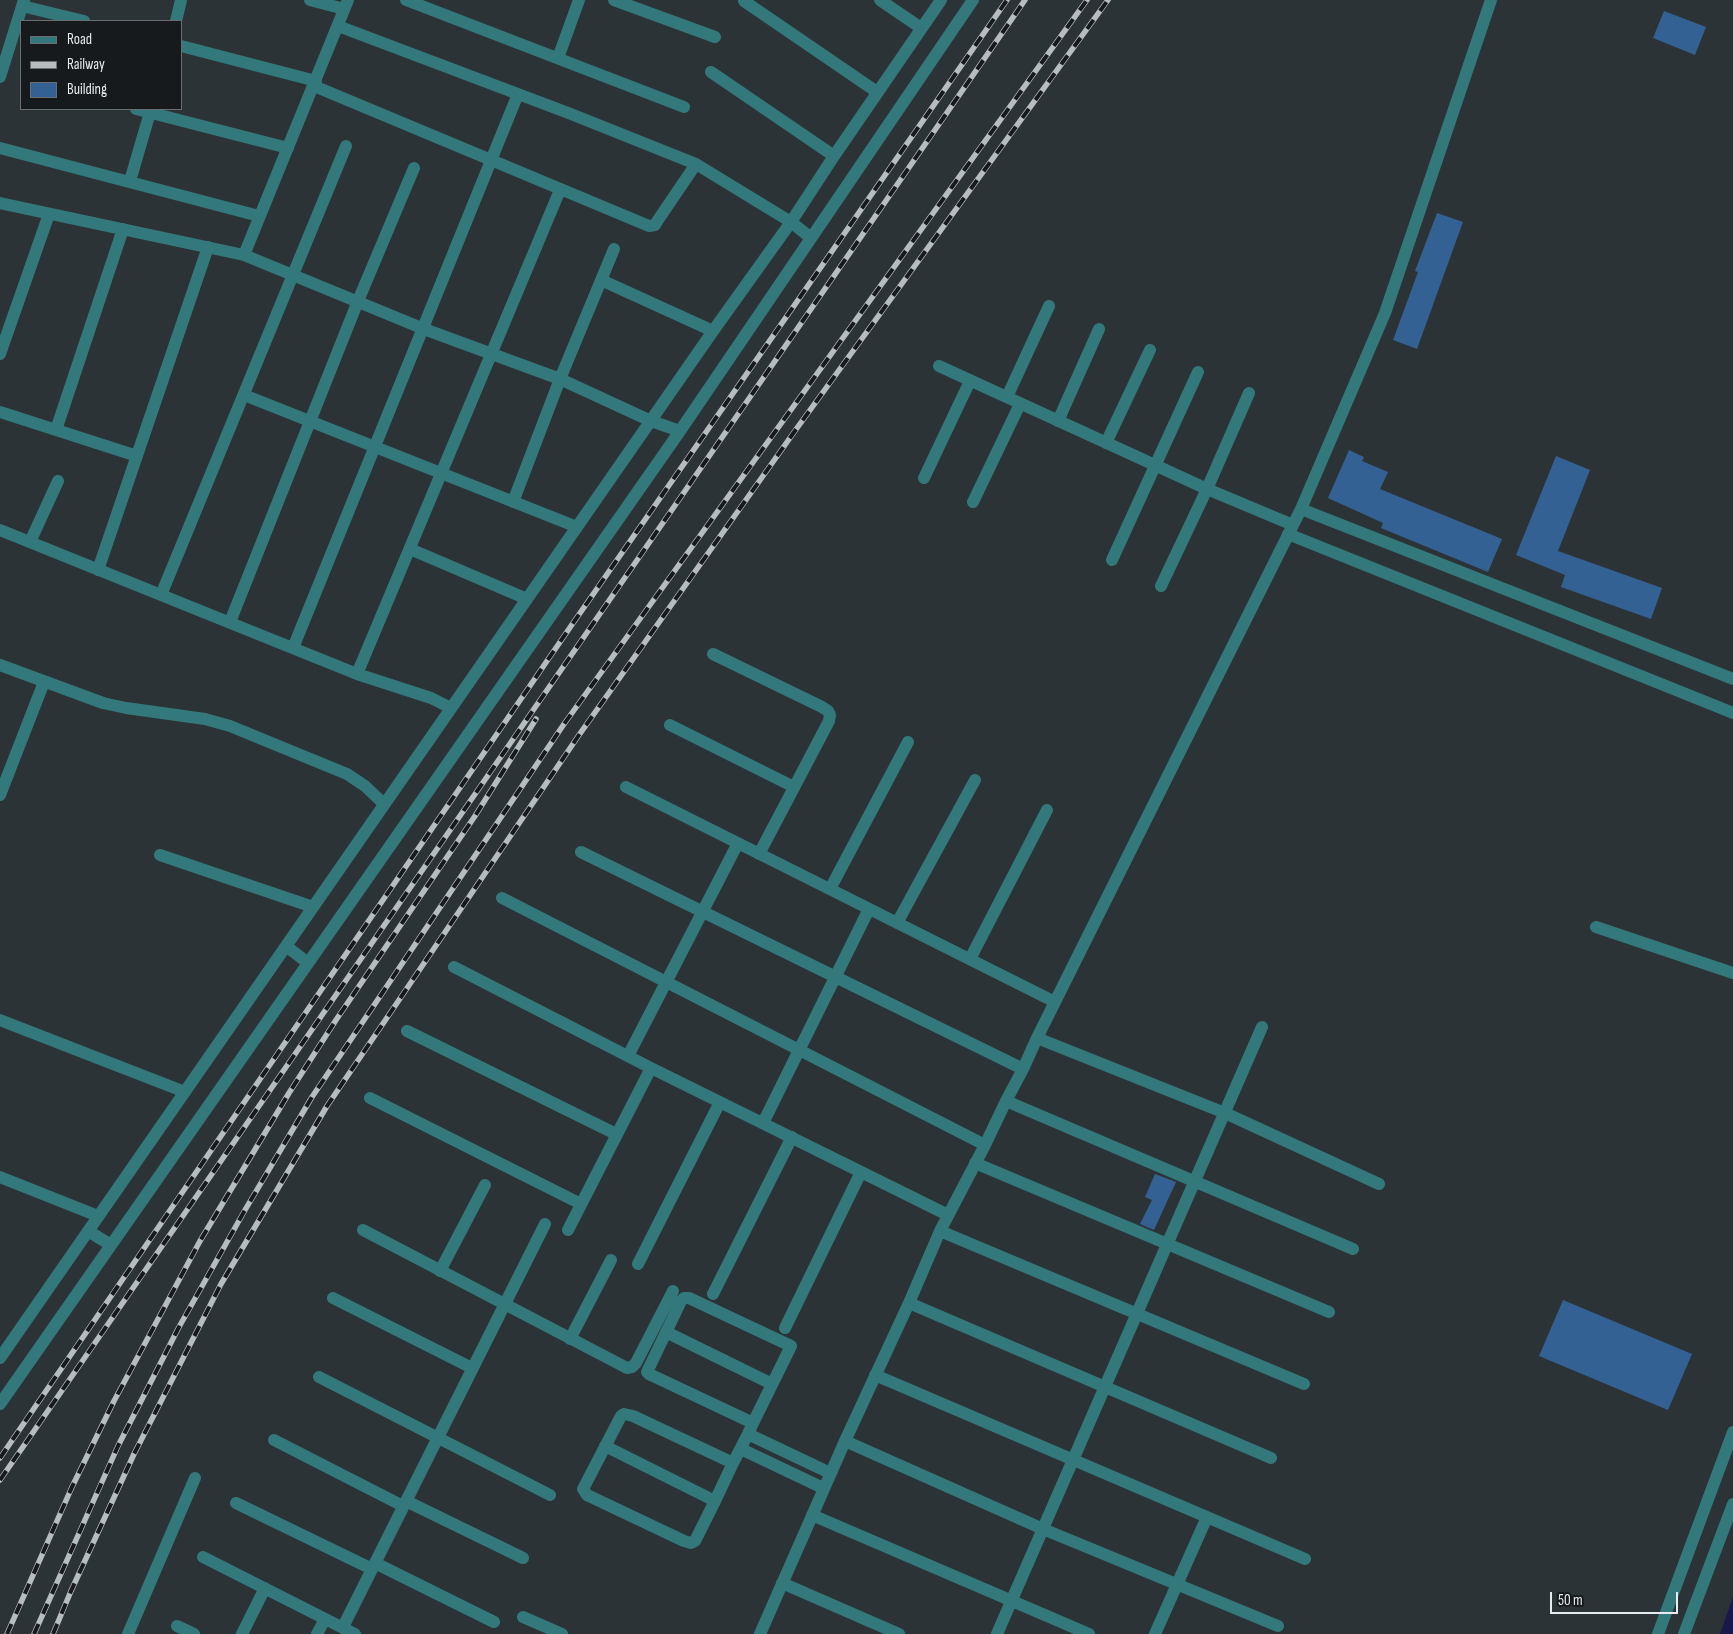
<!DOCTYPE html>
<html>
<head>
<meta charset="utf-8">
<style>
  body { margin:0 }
  #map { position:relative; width:1733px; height:1634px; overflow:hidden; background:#2c3336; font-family:"Sofia Sans Condensed",sans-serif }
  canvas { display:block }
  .legend { position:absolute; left:20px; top:20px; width:162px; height:90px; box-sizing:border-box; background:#171a1c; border:1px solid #6a6e70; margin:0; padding:6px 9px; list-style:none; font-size:15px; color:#e6ebed }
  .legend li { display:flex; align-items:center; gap:10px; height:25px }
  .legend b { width:25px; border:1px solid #6a6e70 }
  .scale { position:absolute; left:1550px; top:1592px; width:128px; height:22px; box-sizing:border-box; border:2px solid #e6ebed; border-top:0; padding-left:6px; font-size:15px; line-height:18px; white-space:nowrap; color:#e6ebed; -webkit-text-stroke:4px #171a1c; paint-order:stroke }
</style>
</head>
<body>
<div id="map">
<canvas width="1733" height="1634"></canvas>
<ul class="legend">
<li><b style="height:6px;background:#33797b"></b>Road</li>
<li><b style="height:6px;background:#b7bcbf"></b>Railway</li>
<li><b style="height:14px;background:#346193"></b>Building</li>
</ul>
<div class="scale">50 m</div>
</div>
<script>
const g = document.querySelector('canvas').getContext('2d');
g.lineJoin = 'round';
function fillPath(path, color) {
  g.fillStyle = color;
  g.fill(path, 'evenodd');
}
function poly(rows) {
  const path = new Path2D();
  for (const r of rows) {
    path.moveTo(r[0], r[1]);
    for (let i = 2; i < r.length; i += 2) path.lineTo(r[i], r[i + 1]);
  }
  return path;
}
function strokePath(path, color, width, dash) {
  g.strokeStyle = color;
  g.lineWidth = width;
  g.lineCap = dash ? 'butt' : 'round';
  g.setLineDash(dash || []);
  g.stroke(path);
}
const water = poly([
  [1733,1597,1733,1634,1720,1634]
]);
const building = poly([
  [1664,11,1706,27,1695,55,1653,38],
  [1437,213,1463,222,1417,349,1393,340,1418,272,1415,271],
  [1349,450,1364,457,1362,461,1388,472,1380,489,1502,539,1488,572,1381,528,1383,523,1328,498],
  [1556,456,1590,470,1558,551,1662,588,1651,619,1561,587,1565,575,1516,555],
  [1155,1174,1176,1182,1154,1230,1140,1224,1152,1200,1145,1197],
  [1563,1300,1692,1354,1668,1410,1539,1356]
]);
const minor = poly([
  [310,0,344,9],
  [406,0,684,107],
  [614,0,715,37],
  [880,0,921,28],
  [744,1,877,92],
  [22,6,84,21],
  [176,21,181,0],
  [338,26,571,114,696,164,791,222,811,238],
  [181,46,316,81],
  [558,58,579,0],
  [711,72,834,156],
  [0,77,24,0],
  [314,86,649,226,655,225,658,220,696,164],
  [136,109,288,148],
  [0,148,259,216],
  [130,181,151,109],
  [0,203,244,255,424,329,560,379,651,421,680,431],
  [244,255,348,0],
  [601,280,713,331],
  [0,354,49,214],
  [939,366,1207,489,1293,525],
  [244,395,577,527],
  [1007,397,1049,306],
  [0,412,137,456],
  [1058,421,1099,329],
  [56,430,123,229],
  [1106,443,1150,350],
  [924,478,970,381],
  [513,502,560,379,614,249],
  [973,502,1020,404],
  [1301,509,1733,679],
  [0,530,357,674,431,698,451,708],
  [1288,534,1733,713],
  [30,542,58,481],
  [410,549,527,599],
  [1112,560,1198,372],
  [98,570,208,247],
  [1161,586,1207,489,1249,393],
  [161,595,346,146],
  [230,622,358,301,414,168],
  [293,648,518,94],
  [713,654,822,707,828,711,830,715,829,721,759,854],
  [0,665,103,703,126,708,205,719,230,726,347,774,365,786,384,804],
  [357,674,560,190],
  [670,725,794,787],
  [626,787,1055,1002],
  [0,795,44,682],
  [581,852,1023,1069],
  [160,855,313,907],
  [830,889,908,742],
  [502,898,985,1145],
  [897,923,975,780],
  [1596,927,1733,973],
  [286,946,308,963],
  [970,959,1047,810],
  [454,967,651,1068,948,1215],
  [0,1020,185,1092],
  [407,1031,616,1134],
  [1037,1038,1225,1113,1379,1184],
  [628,1056,738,843],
  [370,1098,581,1204],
  [1006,1101,1353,1249],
  [763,1123,869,909],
  [975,1163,1329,1312],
  [0,1177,98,1216],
  [363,1230,627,1368,632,1367,636,1363,673,1291],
  [568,1230,651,1068],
  [88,1231,111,1245],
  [940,1231,1304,1384],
  [638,1264,720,1102],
  [440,1271,485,1185],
  [713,1294,792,1137],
  [333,1298,472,1368],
  [909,1303,1271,1458],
  [785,1328,861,1172],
  [666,1332,772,1384],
  [570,1339,611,1260],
  [0,1358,713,331,791,222,834,156,941,0],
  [875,1375,1305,1559],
  [319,1377,550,1495],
  [0,1404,680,431,973,0],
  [748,1434,830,1473],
  [274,1440,403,1506],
  [845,1441,1043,1529,1278,1626],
  [605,1446,715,1501],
  [741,1449,823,1488],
  [733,1463,633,1416,624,1414,621,1416,583,1489,587,1495,684,1541,691,1543,695,1541,715,1501,733,1463,748,1434,753,1423,791,1346,689,1298,684,1298,681,1301,647,1372,649,1374,753,1423],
  [406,1501,523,1558],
  [236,1503,372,1569],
  [812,1515,1089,1634],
  [203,1557,355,1634],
  [375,1563,494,1622],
  [782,1583,899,1634],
  [523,1617,562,1634],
  [177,1626,194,1634],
  [343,1627,545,1224],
  [128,1634,195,1478],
  [242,1634,265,1588],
  [317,1634,325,1619],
  [760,1634,845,1441,909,1303,940,1231,985,1145,1006,1101,1023,1069,1037,1038,1301,509,1385,313,1491,0],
  [997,1634,1262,1027],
  [1155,1634,1207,1517],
  [1658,1634,1733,1432],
  [1684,1634,1733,1504]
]);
const rail = poly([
  [0,1458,571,626,1007,0],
  [0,1480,1025,0],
  [7,1634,72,1487,114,1401,200,1241,289,1093,336,1020,475,816,536,719],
  [34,1634,118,1446,179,1327,245,1210,312,1097,564,724,1087,0],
  [53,1634,71,1591,134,1454,221,1284,327,1106,579,735,797,428,1108,0]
]);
fillPath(water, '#1a174c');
fillPath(building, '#346193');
strokePath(minor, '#33797b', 12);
strokePath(rail, '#b7bcbf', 5.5);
strokePath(rail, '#171a1c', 4, [11]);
</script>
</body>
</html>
